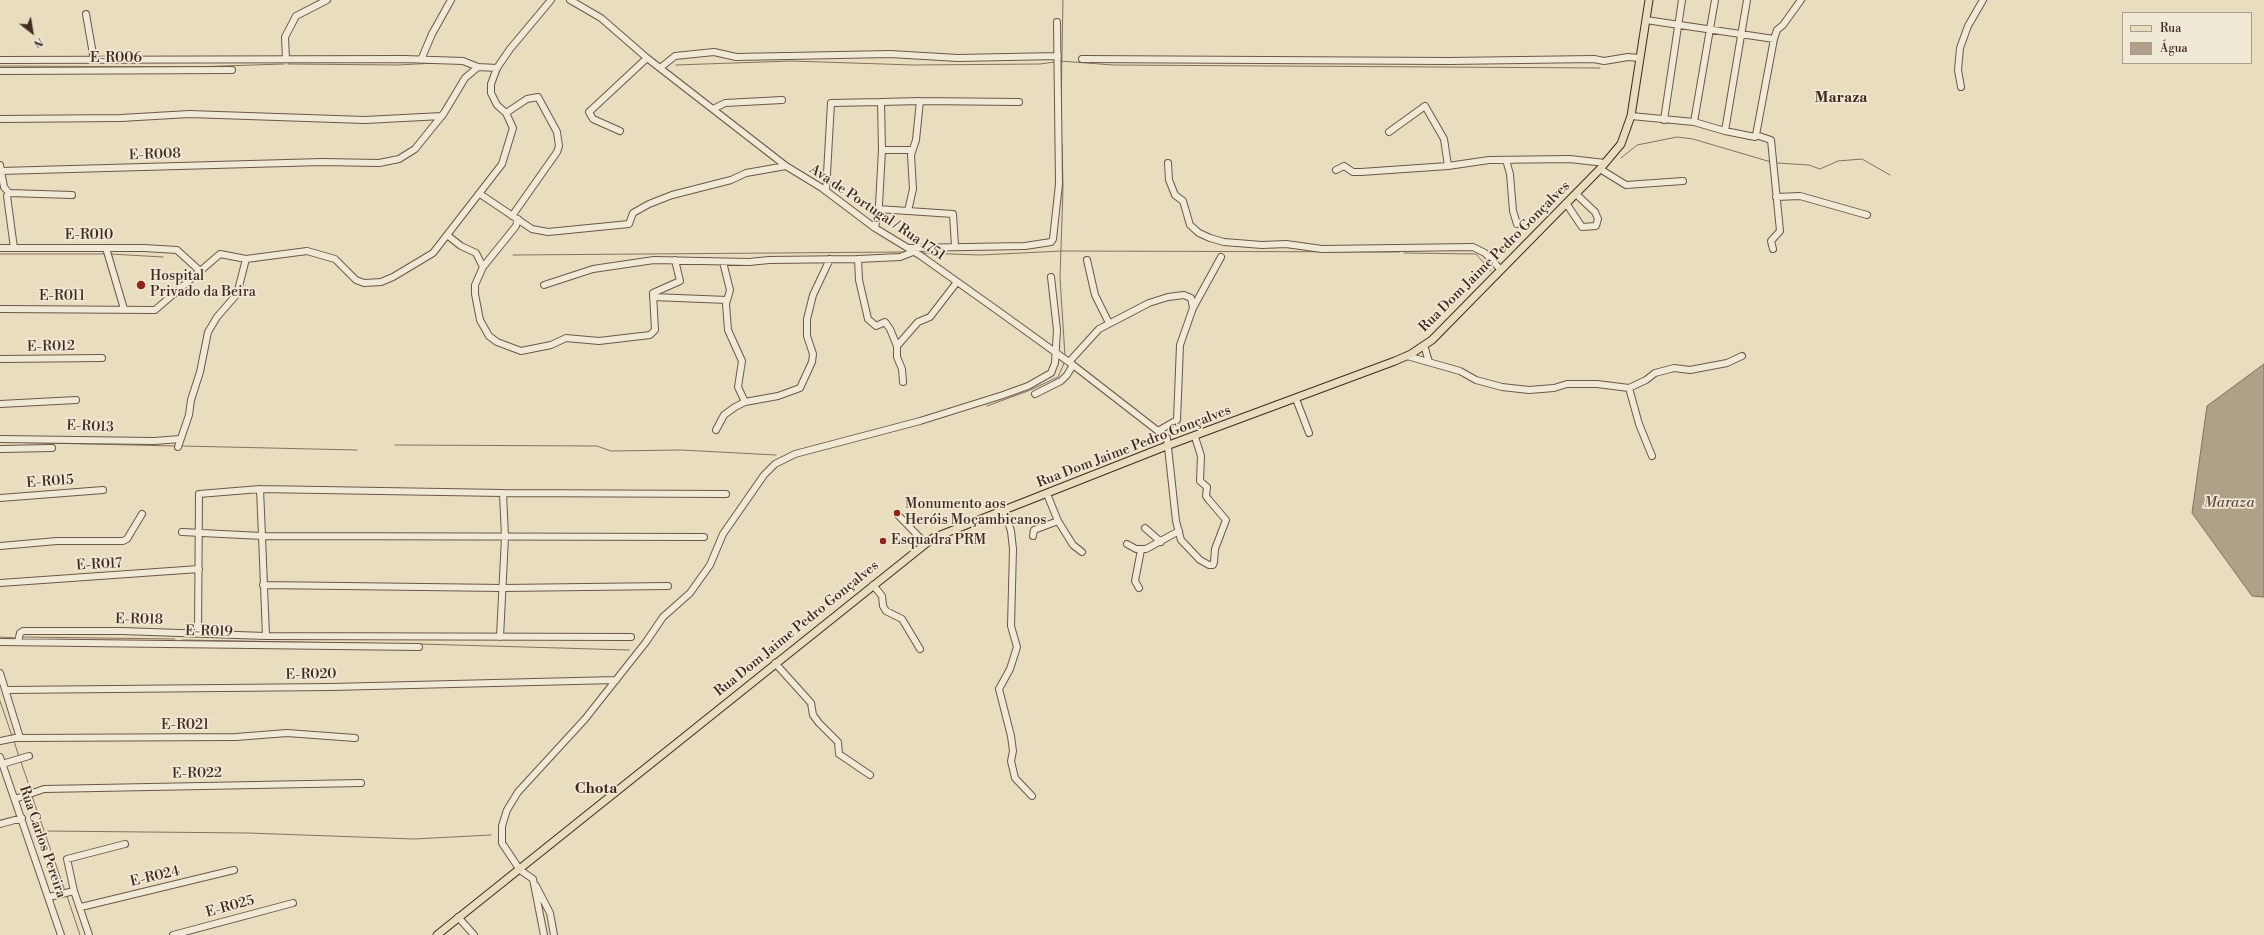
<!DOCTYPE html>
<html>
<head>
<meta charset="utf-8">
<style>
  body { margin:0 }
  #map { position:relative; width:2264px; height:935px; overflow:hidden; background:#e8ddbe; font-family:"Libre Bodoni",serif }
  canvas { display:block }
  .legend { position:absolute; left:2122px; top:12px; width:130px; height:52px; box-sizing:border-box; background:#f0e9d5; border:1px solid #aa9d8d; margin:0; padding:5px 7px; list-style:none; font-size:12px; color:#422a20 }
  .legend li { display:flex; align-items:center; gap:8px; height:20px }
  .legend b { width:20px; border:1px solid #aa9d8d }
  .north { position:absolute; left:12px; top:12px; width:40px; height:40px; -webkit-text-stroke:3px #f0e9d5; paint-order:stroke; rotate:149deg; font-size:11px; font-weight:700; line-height:16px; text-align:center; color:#422a20 }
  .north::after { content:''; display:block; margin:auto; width:14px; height:18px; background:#422a20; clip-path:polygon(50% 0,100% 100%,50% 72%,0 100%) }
</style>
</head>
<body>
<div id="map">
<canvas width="2264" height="935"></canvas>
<ul class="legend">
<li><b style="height:5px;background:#e8ddbe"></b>Rua</li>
<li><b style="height:11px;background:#b0a088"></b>Água</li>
</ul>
<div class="north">N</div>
</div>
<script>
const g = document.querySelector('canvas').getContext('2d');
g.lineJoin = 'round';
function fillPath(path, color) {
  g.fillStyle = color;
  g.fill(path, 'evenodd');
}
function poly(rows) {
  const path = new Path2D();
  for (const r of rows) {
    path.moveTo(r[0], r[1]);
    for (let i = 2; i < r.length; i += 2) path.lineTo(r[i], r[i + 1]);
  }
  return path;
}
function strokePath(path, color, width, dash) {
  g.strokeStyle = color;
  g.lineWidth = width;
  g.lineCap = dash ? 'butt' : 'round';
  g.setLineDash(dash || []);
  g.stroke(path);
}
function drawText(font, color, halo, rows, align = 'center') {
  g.font = font + ' "Libre Bodoni",serif';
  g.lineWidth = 3.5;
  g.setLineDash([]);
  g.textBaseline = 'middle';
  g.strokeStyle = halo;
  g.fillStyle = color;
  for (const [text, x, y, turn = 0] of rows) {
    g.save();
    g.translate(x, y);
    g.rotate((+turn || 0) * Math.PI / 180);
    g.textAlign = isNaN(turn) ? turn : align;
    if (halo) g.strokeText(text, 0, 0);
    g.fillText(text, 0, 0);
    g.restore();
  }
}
const water = poly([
  [2264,364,2264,597,2252,596,2192,513,2207,406,2264,364]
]);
const stream = poly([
  [1060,61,1113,65,1600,68],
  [288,64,398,65,435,63],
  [676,65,791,61,913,65,1040,64,1055,62],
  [0,66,192,67,284,64],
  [1061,105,1063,0],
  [1062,144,1063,188,1060,278,1065,356],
  [1621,158,1637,145,1677,137,1693,139,1771,162],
  [1777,163,1809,165,1820,169,1838,161,1862,159,1890,175],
  [922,253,980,255,1062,251,1399,252],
  [1404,253,1476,254,1491,271],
  [0,254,105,254],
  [110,254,163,257],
  [513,255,905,252],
  [987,406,1028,391,1058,377,1065,361],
  [0,442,176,446],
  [395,445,597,446,611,451,681,450,776,455],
  [182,446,357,450],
  [0,637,16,638],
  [22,637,175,639],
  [183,640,408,644],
  [419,644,629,650],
  [0,701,12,736],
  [14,741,19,757],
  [21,762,31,791],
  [32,796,65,891],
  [44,831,248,833,414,839,491,835],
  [67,896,80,935]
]);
const minor = poly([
  [570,0,601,18,647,58,786,166,822,188,875,228,921,256,1001,313,1073,365,1167,438,1176,521,1181,540,1200,560,1209,565,1213,565,1214,562,1215,549,1226,520,1209,500,1206,496,1207,487,1200,481,1201,456,1195,437],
  [86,14,94,60],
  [1646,20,1774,39],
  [286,59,285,37,296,16,327,0],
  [1082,59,1449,61,1594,59,1604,61,1628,57,1640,58],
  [0,60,404,59,463,61,478,67,497,68],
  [421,60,432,34,451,0],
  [660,68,675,56,714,52,736,57,890,54,958,58,1058,56],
  [0,71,232,70],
  [1961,87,1958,70,1960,48,1968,26,1983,0],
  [881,102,920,101],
  [713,109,725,103,782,100],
  [506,113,527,99,538,97,557,132,559,146,557,152,512,216],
  [1631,116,1694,122,1725,131,1755,137,1756,135,1771,140,1780,231,1771,241,1773,249],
  [0,119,121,118,189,114,365,120,442,116],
  [1664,120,1682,0],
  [1694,122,1715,0],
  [620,131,593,119,589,112,647,58],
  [1725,131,1747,0],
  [1389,132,1425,106,1444,139,1448,166],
  [1756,135,1774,39,1777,30,1783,25,1801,0],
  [1506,160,1510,174,1513,211,1517,224],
  [1168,163,1169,180,1175,195,1183,201,1190,225,1199,233,1210,238,1224,242,1262,245,1286,244,1322,249,1473,247,1485,253,1501,270],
  [0,165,4,187,9,193],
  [1600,169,1626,185,1683,181],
  [1336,170,1344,166,1353,172,1361,172,1448,166,1489,160,1570,159,1605,163],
  [0,171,322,162,379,163,399,159,415,149,444,113,465,78,478,67],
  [826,191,831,103,881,102,882,150],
  [480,194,532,229,548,232,629,224,633,213,649,204,672,195,731,180,746,173,786,166],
  [1776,197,1800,196,1867,215],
  [1566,203,1582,227,1596,226,1598,219,1595,212,1576,194],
  [878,209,953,214,955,246],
  [908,211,913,189,911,155,916,140,920,101,1019,102],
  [518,219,516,226,483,267,475,285,475,294,480,320,489,336,497,342,521,351,551,345,566,338,599,341,650,335,655,330,653,293,680,281,675,260],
  [875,228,879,205,882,150,912,150],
  [447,235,461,246,476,253,483,267],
  [0,248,144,248,177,250,200,271],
  [14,248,7,196,9,193,72,195],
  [106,248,124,309],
  [908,248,1025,246,1051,242,1053,239,1059,184,1057,22],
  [858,259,859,280,868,319,876,326,885,322,890,329,897,346,897,357,902,369,903,382],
  [1087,260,1095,295,1109,323],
  [723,262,730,290,726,304,728,330,742,361,738,387,745,402],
  [544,285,593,269,654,260,749,262,769,260,858,259,900,257,913,252],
  [653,297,727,300],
  [0,309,155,310,220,254,246,259,307,251,335,259,356,280,364,283,381,282,393,277,433,253,502,164,513,128,506,113,497,105,491,93,491,84,497,68,510,49,551,0],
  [1424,345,1429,362],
  [897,346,918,322,930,317,957,282],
  [1407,356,1460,371,1476,380,1502,387,1529,390,1554,388,1567,384,1597,384,1629,388,1646,380,1655,373,1674,368,1690,370,1727,363,1742,356],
  [0,359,102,358],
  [1069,362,1099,329,1149,303,1168,297,1184,295,1191,298,1193,308],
  [1629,388,1639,424,1652,456],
  [1035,394,1061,381,1067,375,1073,365],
  [1296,399,1309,433],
  [0,404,76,400],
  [716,430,724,415,735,407,745,402,778,396,800,388,812,362,813,354,807,336,807,319,813,295,830,259],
  [1158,431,1177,420,1180,345,1193,308,1221,257],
  [0,439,154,441,180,439],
  [178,447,189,415,191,400,200,372,208,332,217,317,237,294,246,259],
  [0,449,52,448],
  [1047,494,1058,521,1073,545,1082,552],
  [0,498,103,490],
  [1004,510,1011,531,1013,549,1011,626,1017,647,1010,669,999,689,1011,736,1013,751,1011,761,1015,778,1032,796],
  [898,515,925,543],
  [1145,528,1161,542],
  [182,532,262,536,260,489],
  [1033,536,1034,530,1058,521],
  [1127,544,1136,549,1146,549,1179,531],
  [0,546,57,541,123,541,127,539,142,514],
  [0,583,199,569],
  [263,585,503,588,668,586],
  [873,585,882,596,883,606,886,611,902,619,920,649],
  [1139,588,1135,581,1141,550],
  [198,632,199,494,260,489,503,493],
  [266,636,262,536,704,537],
  [500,637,505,537,503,493,726,494],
  [0,642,419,647],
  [18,642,20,633,23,631,122,631,266,636,631,637],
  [775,663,811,703,813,715,819,723,838,742,839,754,870,775],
  [0,673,20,738],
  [6,690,331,687,616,680],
  [0,741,15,738,236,737,287,733,355,738],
  [0,757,61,935],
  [2,764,29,756],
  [15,799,44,789,361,783],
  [0,824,22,818],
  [536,886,550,913,554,935],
  [49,897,74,891],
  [81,907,234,870],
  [458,917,474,935],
  [89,935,74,891,67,859,125,844],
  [173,935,293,903],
  [544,935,533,879,520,870,502,843,502,826,507,810,518,792,585,719,646,642,663,617,690,593,710,565,723,534,764,475,775,464,795,454,920,421,1003,395,1028,386,1051,373,1055,363,1057,330,1051,277]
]);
const major = poly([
  [437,935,933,538,1169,445,1395,361,1411,354,1432,340,1600,169,1621,144,1631,116,1649,0]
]);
const markers = [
  [141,285,5,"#8f2418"],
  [897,513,4,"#8f2418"],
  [883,541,4,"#8f2418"]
];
const streetNames = [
  ["E-R006",116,59],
  ["E-R008",155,155,-2],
  ["Ava de Portugal / Rua 1751",877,213,34],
  ["E-R010",89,236],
  ["Rua Dom Jaime Pedro Gonçalves",1495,257,-45],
  ["E-R011",62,297],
  ["E-R012",51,347,-1],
  ["E-R013",90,427,2],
  ["Rua Dom Jaime Pedro Gonçalves",1134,447,-21],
  ["E-R015",50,482,-4],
  ["E-R017",99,565,-3],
  ["E-R018",139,620,1],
  ["Rua Dom Jaime Pedro Gonçalves",797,629,-39],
  ["E-R019",209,632,1],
  ["E-R020",311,675,-1],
  ["E-R021",185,726],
  ["E-R022",197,774,-1],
  ["Rua Carlos Pereira",42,842,71],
  ["E-R024",155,877,-13],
  ["E-R025",230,907,-15]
];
const poiNames = [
  ["Hospital",150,277],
  ["Privado da Beira",150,293],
  ["Monumento aos",905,505],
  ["Heróis Moçambicanos",905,521],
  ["Esquadra PRM",891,541]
];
const neighbourhoodNames = [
  ["Maraza",1841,98],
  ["Chota",596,789]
];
const waterNames = [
  ["Maraza",2229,503]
];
fillPath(water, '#b0a088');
strokePath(water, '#84715e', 1);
strokePath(stream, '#84715e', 1);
strokePath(minor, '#6c5748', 8);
strokePath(major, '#422a20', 9);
strokePath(minor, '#f0e9d5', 6);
strokePath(major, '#e8ddbe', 7);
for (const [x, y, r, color] of markers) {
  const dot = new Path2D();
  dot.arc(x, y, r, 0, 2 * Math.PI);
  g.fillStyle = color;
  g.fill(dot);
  strokePath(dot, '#f0e9d5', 1.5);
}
drawText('14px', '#422a20', '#f0e9d5', streetNames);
drawText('14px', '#422a20', '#f0e9d5', poiNames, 'left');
drawText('bold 15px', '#422a20', '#f0e9d5', neighbourhoodNames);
drawText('italic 15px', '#634d3f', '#f0e9d5', waterNames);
</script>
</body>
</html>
